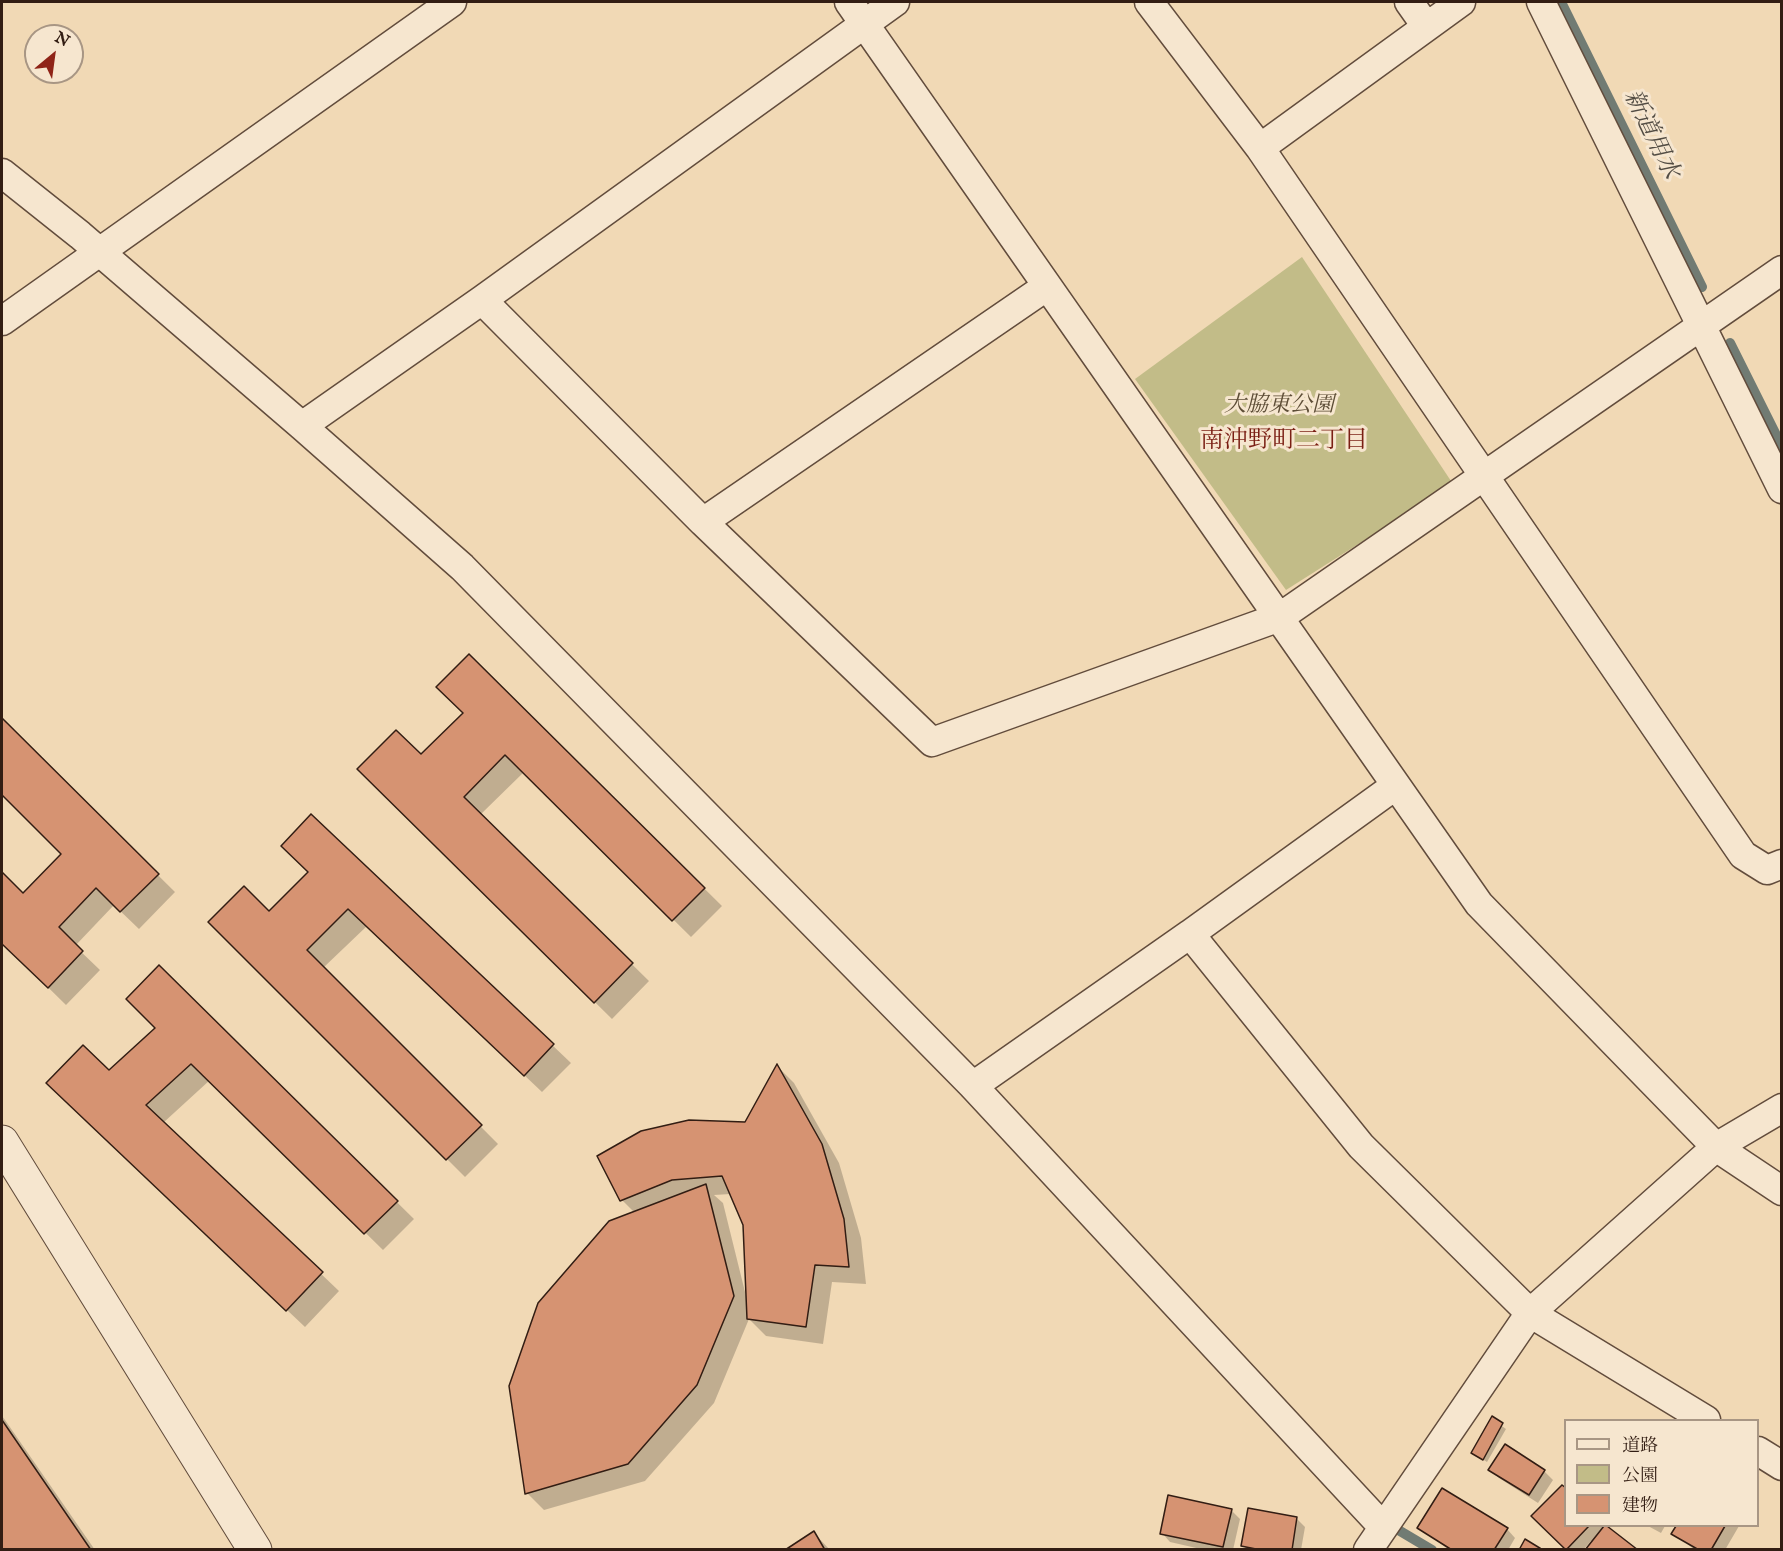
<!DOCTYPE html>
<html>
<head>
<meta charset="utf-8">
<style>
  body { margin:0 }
  #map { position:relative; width:1783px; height:1551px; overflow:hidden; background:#f1d9b5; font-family:"IM FELL English","Noto Serif JP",serif }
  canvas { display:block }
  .frame { position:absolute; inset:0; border:3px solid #321d13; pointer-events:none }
  .legend { position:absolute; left:1564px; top:1419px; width:195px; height:108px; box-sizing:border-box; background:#f6e6cf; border:2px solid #a89684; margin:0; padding:8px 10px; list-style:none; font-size:18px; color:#321d13 }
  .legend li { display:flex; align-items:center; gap:12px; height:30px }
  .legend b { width:30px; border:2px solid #a89684 }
  .north { position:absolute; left:24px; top:24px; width:60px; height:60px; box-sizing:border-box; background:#f6e6cf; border:2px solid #a89684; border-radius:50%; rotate:29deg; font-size:16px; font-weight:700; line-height:24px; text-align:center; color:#321d13 }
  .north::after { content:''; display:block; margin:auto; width:21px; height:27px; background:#8f2418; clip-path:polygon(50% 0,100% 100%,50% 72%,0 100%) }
</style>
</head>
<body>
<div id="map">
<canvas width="1783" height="1551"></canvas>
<div class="frame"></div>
<ul class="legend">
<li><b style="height:8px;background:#f6e6cf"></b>道路</li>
<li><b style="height:16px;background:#c2bc88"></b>公園</li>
<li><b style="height:16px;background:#d69372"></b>建物</li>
</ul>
<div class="north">N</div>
</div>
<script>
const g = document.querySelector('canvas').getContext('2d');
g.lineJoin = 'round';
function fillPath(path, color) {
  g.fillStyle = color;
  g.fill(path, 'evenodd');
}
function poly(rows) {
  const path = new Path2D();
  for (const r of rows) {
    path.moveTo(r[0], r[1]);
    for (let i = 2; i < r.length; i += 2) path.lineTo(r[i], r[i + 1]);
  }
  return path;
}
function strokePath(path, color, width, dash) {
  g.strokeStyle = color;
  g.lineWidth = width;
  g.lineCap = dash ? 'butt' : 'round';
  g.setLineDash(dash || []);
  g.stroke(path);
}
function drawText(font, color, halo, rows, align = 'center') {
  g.font = font + ' "IM FELL English","Noto Serif JP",serif';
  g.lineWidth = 6;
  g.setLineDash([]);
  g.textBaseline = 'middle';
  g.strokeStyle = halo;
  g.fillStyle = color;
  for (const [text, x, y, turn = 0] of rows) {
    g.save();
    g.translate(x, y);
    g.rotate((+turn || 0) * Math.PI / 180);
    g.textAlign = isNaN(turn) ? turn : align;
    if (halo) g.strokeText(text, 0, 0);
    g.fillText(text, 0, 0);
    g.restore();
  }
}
const green = poly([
  [1302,257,1453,484,1286,590,1135,379]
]);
const shadow = poly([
  [469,656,722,906,691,937,524,772,480,815,649,981,612,1019,359,769,422,757,465,713],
  [2,721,175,892,139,929,114,905,75,946,100,970,66,1005,2,942,2,874,23,895,63,854,2,793],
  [312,816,571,1063,542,1092,367,926,323,968,498,1144,465,1177,210,922,269,914,310,872],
  [159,968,414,1219,383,1250,210,1080,163,1123,339,1291,305,1327,66,1101,109,1072,157,1028],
  [777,1066,794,1083,839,1163,861,1238,866,1284,832,1282,823,1344,766,1336,749,1319,714,1403,645,1481,544,1510,527,1493,635,1213,622,1200,746,1123],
  [731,1194,744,1225,746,1296,723,1203,714,1195],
  [2,1416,5,1420,95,1550,2,1550],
  [1492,1419,1506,1429,1487,1462,1473,1453],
  [1490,1470,1544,1471,1553,1480,1538,1503,1499,1478],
  [1231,1510,1240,1519,1233,1550,1205,1550,1170,1542,1162,1533],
  [1533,1516,1566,1526,1602,1526,1604,1528,1593,1542,1591,1541,1583,1550,1567,1550],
  [1297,1519,1305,1527,1301,1550,1247,1550,1243,1545],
  [1648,1526,1665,1526,1661,1533],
  [1677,1526,1739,1526,1725,1550,1695,1550,1673,1533],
  [1419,1527,1507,1529,1515,1538,1508,1550,1449,1550],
  [814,1533,830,1550,788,1550]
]);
const stream = poly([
  [1561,2,1702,287],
  [1730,343,1782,447],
  [1400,1531,1432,1550]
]);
const building = poly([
  [469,654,705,888,672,921,505,755,464,797,633,963,594,1003,357,769,396,730,421,754,463,713,436,687,469,654],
  [2,718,159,874,120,912,96,888,59,927,83,951,48,988,2,944,2,872,23,893,61,854,2,795,2,718],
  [311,814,554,1044,524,1076,348,909,307,950,482,1125,446,1160,208,922,244,886,269,911,308,872,281,846,311,814],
  [159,965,398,1201,364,1234,191,1064,146,1105,323,1272,286,1311,46,1083,83,1045,109,1070,155,1028,126,999,159,965],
  [777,1064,822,1144,844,1219,849,1267,815,1265,806,1327,747,1319,743,1225,722,1176,672,1180,620,1201,597,1156,641,1131,689,1120,745,1122,777,1064],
  [706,1184,734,1296,697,1385,628,1464,525,1494,509,1386,538,1303,609,1221,706,1184],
  [1492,1416,1503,1423,1483,1460,1471,1453,1492,1416],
  [2,1420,91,1550,2,1550,2,1420],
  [1505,1444,1545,1470,1529,1495,1488,1470,1505,1444],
  [1562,1485,1566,1488,1566,1526,1589,1526,1566,1550,1531,1516,1562,1485],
  [1442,1488,1508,1528,1494,1550,1452,1550,1417,1528,1442,1488],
  [1168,1495,1232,1509,1223,1547,1160,1534,1168,1495],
  [1248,1508,1297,1517,1292,1550,1261,1550,1241,1546,1248,1508],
  [1604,1526,1607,1526,1638,1550,1585,1550,1604,1526],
  [1676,1526,1725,1526,1711,1550,1699,1550,1671,1534,1676,1526],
  [814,1531,825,1550,785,1550,814,1531],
  [1525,1539,1543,1550,1519,1550,1525,1539]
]);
const minor = poly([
  [849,2,1479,904,1716,1147,1782,1191],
  [1149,2,1260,148,1743,855,1767,870,1782,864],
  [1409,2,1426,26],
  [1541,2,1782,489],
  [1260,148,1461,2],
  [2,173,80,235,302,426,462,567,973,1086,1383,1527],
  [482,300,703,522,932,742,1280,617,1782,270],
  [2,321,452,2],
  [302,426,482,300,895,2],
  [703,522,1046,287],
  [1395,786,1190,934,1361,1146,1530,1313,1706,1420],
  [973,1086,1190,934],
  [1758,1451,1782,1466],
  [1368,1550,1530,1313,1716,1147,1782,1108]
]);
const tertiary = poly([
  [2,1142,255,1550]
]);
const parkNames = [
  ["大脇東公園",1279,406]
];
const waterNames = [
  ["新道用水",1650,135,64]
];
const neighbourhoodNames = [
  ["南沖野町二丁目",1284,442]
];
fillPath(green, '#c2bc88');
fillPath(shadow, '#0003');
strokePath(stream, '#717b73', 10);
fillPath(building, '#d69372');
strokePath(building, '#321d13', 1.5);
strokePath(minor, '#624c3c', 31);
strokePath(tertiary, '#624c3c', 35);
strokePath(minor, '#f6e6cf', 28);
strokePath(tertiary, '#f6e6cf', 33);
drawText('italic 22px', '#5d4d36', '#f6e6cf', parkNames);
drawText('italic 24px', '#524c43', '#f6e6cf', waterNames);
drawText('24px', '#7a1f14', '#f6e6cf', neighbourhoodNames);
</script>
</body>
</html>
